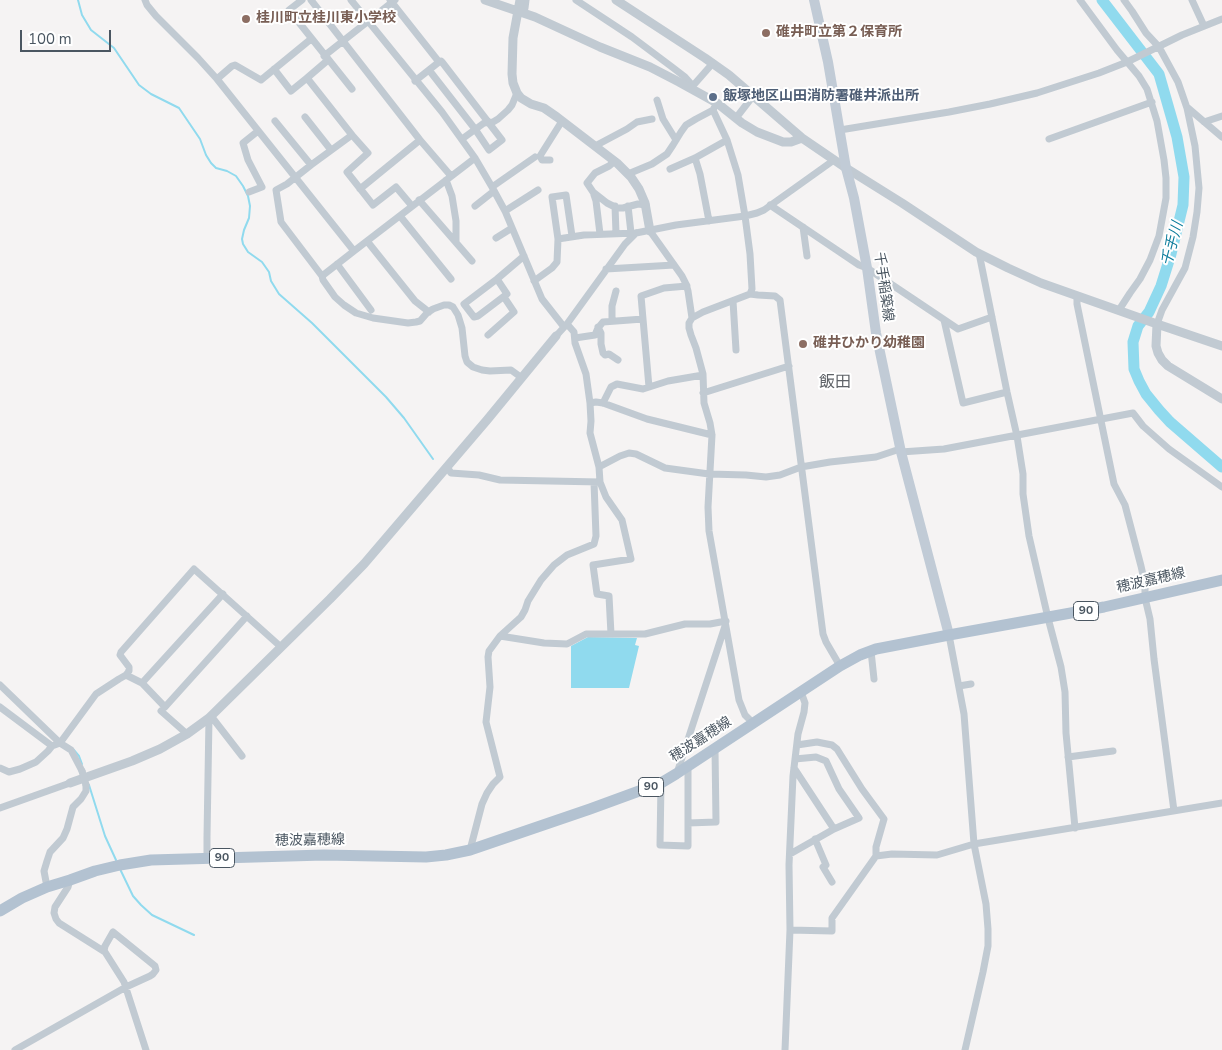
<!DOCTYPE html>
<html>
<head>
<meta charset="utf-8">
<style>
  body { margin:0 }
  #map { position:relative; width:1222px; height:1050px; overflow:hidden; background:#f5f3f3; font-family:"Nunito Sans",sans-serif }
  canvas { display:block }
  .scale { position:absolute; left:20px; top:30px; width:91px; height:22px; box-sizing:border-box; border:2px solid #4a5661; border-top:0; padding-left:6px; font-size:15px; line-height:18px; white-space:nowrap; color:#4a5661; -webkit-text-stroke:4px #fff; paint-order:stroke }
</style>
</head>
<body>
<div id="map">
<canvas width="1222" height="1050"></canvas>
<div class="scale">100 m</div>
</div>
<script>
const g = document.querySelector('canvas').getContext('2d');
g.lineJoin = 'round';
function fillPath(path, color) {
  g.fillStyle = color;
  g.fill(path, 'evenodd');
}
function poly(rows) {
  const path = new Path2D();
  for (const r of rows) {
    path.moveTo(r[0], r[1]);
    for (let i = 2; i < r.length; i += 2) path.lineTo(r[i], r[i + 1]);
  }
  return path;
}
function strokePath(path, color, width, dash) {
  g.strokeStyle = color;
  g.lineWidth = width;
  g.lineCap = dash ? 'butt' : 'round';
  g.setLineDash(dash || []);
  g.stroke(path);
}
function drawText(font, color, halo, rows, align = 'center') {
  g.font = font + ' "Nunito Sans","Noto Sans JP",sans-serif';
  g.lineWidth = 4;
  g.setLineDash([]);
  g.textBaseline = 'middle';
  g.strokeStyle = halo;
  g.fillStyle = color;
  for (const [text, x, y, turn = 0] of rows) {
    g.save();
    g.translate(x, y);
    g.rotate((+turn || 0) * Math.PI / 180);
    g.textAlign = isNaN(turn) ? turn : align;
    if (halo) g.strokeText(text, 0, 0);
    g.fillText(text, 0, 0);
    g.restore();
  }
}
const water = poly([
  [588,637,637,638,635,645,639,646,629,688,571,688,571,646]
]);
const stream = poly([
  [78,0,82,15,91,30,114,48,139,85,151,94,179,108,200,139,206,155,211,163,216,168,227,171,236,176,243,186,248,196,250,206,249,218,244,230,242,239,243,244,248,252,262,262,269,272,271,281,279,294,312,323,386,397,404,418,433,459],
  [73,749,79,756,82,764],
  [89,785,105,836,116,860],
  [120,869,133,896,141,905,152,915,194,935]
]);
const river = poly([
  [1102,0,1159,74,1177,137,1184,177,1183,205,1171,254,1161,286,1149,312,1138,326,1133,342,1134,369,1139,381,1146,394,1159,410,1170,422,1222,467]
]);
const minor = poly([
  [145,0,147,5,156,16,198,58,217,79,354,251,475,158],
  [302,0,289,10,352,89],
  [311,0,420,140,451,176],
  [351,0,442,112,475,158,492,187,505,211,542,299,564,327],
  [390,0,439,62,415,81],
  [576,0,632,37,672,67,685,77,693,86],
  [1080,0,1117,50,1139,76,1147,89,1157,121,1164,160,1166,178,1166,198,1159,236,1150,260,1140,279,1130,293,1119,310],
  [1124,0,1132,11,1146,33,1159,47,1178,82,1187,108,1195,146,1199,188,1197,212,1193,237,1185,268,1162,310,1157,324],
  [1192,0,1204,26],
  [525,8,526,0],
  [324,56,395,0],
  [274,69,291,91,307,78],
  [429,70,475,129,489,150,502,140,442,62,441,61,439,62],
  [217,79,232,66,235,65,261,80,311,39],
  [691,88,713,63],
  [657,100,663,119,676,140],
  [1188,108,1222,137],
  [713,110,727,140,738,175,745,216,750,254,752,289,750,294],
  [305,117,331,150],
  [736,118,753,96],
  [275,121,311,165],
  [1204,122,1222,116],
  [840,130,949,112,990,104,1037,93,1099,73,1127,62,1182,35,1222,19],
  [352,135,368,153,347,172,373,205,396,187,412,206],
  [462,139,484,123,493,122,498,119,508,110,512,105,517,93],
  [1049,139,1152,102],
  [595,146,627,129,637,122,652,119],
  [695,158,700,174,709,221],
  [550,160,542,160,540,156,562,121],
  [615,161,609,166,595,173,587,183,593,192,607,203,617,208,623,208,638,204,646,205],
  [670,169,695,158,727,140],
  [628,174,652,164,667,154,673,145,681,132,686,125,696,119,713,110,714,108],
  [446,180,452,196,456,221,456,242],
  [492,187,535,157],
  [360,189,420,140],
  [249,192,262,187,248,160,243,143,258,131],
  [594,195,596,201,600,234],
  [419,200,472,261],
  [770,205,859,265,867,268,958,329,992,317],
  [475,206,494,191],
  [615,206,616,233],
  [628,206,631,233],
  [505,211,538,190],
  [400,216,451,279],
  [803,227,807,256],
  [650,231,682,276,686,284,688,291,692,318,689,323,689,328,691,335,696,348,703,374,704,403,710,423,712,435,708,507,709,531,739,700,745,715,754,724],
  [496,238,512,228],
  [558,239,584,235,636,233,676,225,745,216,757,213,764,210,834,160],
  [367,241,415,301,429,312],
  [354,251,322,276,323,280,335,297,344,305,356,313,373,318,408,323,416,322,420,321,427,313,433,309,444,305,449,305,453,307,458,315,462,328,465,356,467,362,473,367,482,370,490,371,511,370,522,378],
  [979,253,1007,392,1017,436,1023,474,1023,494,1029,536,1048,618,1061,667,1065,692,1066,733,1075,828],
  [337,264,371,310],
  [606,269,674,265],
  [322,276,281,222,276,190,287,184,311,165,352,135,307,78,328,60],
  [497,279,507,294,478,316,474,317,464,304,497,279,524,256],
  [534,281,552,268,557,262,558,239,552,197,566,195,572,236],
  [1077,296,1077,304,1114,484,1125,505,1141,566,1145,584,1145,598,1150,619,1154,659,1174,811],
  [733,301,736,350],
  [692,318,703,312,750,294,758,295,775,296,780,300,823,634,826,642,840,666],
  [643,319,649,387],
  [944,320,963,403,1007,392],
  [612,321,612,306,616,291],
  [598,327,601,333,601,344,603,353,605,355,609,354,618,360],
  [488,335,514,312,504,297],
  [556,336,567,324,625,244,636,233],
  [575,338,595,335,598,328,603,322,643,319,641,296,664,288,687,286],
  [703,393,789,366],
  [590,403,596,402,603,403,647,419,712,435],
  [603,403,611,387,617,384,643,389,668,381,703,375],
  [901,452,944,449,1133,413,1143,426,1169,449,1222,487],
  [447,467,451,473,479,475,500,480,600,482,599,467,590,433,591,421,590,403,586,374,575,343,574,332,567,324],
  [599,467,620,456,629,453,636,454,665,468,709,474,746,475,766,477,780,475,801,467,830,462,876,457,900,449],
  [594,482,596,536,594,544,567,555,554,565,541,580,528,601,525,610,521,617,500,636,544,643,567,644,586,634,611,634,609,596,597,594,593,565,631,559,622,520,606,497,600,482],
  [611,634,645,634,685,624,710,624,726,621],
  [949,635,964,714,974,844,986,904,988,929,988,946,983,972,965,1050],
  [871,651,874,679],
  [126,675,142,683,165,707,247,616],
  [142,683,223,594],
  [0,685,60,743,71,750,82,771],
  [959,686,971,684],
  [0,707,52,746,60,743,96,694,119,679,126,675,129,671,129,667,120,655,121,652,194,569,281,647],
  [161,711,187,734],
  [211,716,242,756],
  [797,745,817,742,832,745,837,749,862,789,884,819,876,847,876,856],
  [1068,757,1113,751],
  [795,759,816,757,826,761,839,789,859,818,834,829],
  [0,768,9,772,20,769,36,762,48,751,52,746],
  [677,773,725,626],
  [661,783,660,845,688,846,688,766],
  [0,808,70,783],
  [688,823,716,822,715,749],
  [815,839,826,865,823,867,832,882],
  [470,850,482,804,487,793,493,784,500,777,486,722,490,687,488,657,489,651,500,636],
  [790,854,834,829,794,768],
  [207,859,207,837,209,718],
  [70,880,68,887,55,907,54,913,56,919,59,923,105,952,124,982,146,1050],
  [47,887,44,871,47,861,50,852,63,838,67,829,73,807,81,799,86,791,86,785],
  [790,930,832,931,832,918,876,856,892,854,937,855,974,844,1222,803],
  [15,1050,126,987,150,976,153,974,156,970,155,966,113,932,105,946,104,951],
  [785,1050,790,930,789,865,793,776,798,734,804,712,805,703,801,692]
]);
const tertiary = poly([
  [485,0,535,17,600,47,650,67,679,82,717,103,742,123,757,132,783,142,791,142,802,138],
  [520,0,513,38,512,74,513,83,517,93,521,98,531,104,544,108,557,117,617,163,631,177,639,189,645,203,650,231],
  [616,0,705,58,729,75,802,138,846,168,902,203,976,252,1008,268,1041,283,1157,324,1222,346],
  [1157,324,1156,346,1158,353,1162,360,1168,366,1222,399],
  [70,783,132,761,160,749,187,734,209,718,330,599,364,564,487,420,556,336]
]);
const secondary = poly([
  [814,0,828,62,846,168,854,198,867,268,876,333,901,452,949,635]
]);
const primary = poly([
  [0,911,22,898,47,887,70,880,95,871,120,865,151,860,324,855,426,857,446,855,470,850,590,809,661,783,676,774,840,666,860,655,876,649,949,635,1104,607,1222,580]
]);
const minorBridge = poly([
  [82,771,86,785]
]);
const markers = [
  [246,19,5,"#8d6e63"],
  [766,33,5,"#8d6e63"],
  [713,97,5,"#5c6f8a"],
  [803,344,5,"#8d6e63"]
];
const shields = [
  [1086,611,25],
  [651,787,25],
  [222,858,25]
];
const shieldNames = [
  ["90",1086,611],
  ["90",651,787],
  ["90",222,858]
];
const educationNames = [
  ["桂川町立桂川東小学校",256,19],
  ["碓井町立第２保育所",776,33],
  ["碓井ひかり幼稚園",813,344]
];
const serviceNames = [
  ["飯塚地区山田消防署碓井派出所",723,97]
];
const streetNames = [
  ["千手稲築線",883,287,82],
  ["穂波嘉穂線",1151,581,-13],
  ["穂波嘉穂線",701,740,-33],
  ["穂波嘉穂線",310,841,-1]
];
const waterNames = [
  ["千手川",1173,244,-75]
];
const quarterNames = [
  ["飯田",835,383]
];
fillPath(water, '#90daee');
strokePath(stream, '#90daee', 2);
strokePath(river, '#90daee', 11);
strokePath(minor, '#c1cad2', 7);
strokePath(tertiary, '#c1cad2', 9);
strokePath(secondary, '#c1cbd6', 10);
strokePath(primary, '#b3c2d1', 11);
strokePath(minorBridge, '#c1cad2', 7);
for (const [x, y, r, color] of markers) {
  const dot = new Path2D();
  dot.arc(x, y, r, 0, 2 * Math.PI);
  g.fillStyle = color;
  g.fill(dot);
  strokePath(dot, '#fff', 2);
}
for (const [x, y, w] of shields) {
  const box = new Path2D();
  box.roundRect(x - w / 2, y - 9.5, w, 19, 4);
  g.fillStyle = '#fff';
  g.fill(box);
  strokePath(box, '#4a5661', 1);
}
drawText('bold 12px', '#4a5661', null, shieldNames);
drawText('bold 14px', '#785e54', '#fff', educationNames, 'left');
drawText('bold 14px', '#4e5e75', '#fff', serviceNames, 'left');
drawText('14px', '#4a5661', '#fff', streetNames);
drawText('italic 15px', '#0c7c9b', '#fff', waterNames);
drawText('16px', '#5f6368', '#fff', quarterNames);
</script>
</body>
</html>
